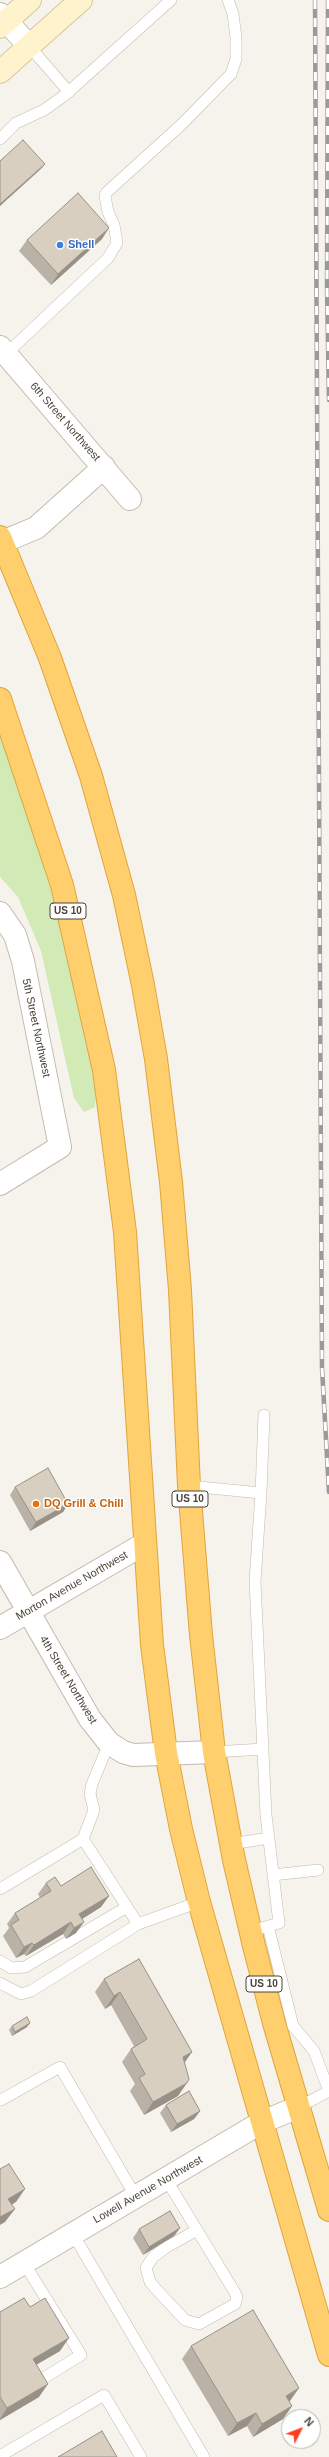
<!DOCTYPE html>
<html>
<head>
<meta charset="utf-8">
<style>
  body { margin:0 }
  #map { position:relative; width:329px; height:2457px; overflow:hidden; background:#f6f3ec; font-family:Arial,sans-serif }
  canvas { display:block }
  .north { position:absolute; left:281px; top:2409px; width:40px; height:40px; box-sizing:border-box; background:#fff; border:1px solid #b7b4b0; border-radius:50%; rotate:48deg; font-size:11px; font-weight:700; line-height:16px; text-align:center; color:#4b4439 }
  .north::after { content:''; display:block; margin:auto; width:14px; height:18px; background:#fc3f1d; clip-path:polygon(50% 0,100% 100%,50% 72%,0 100%) }
</style>
</head>
<body>
<div id="map">
<canvas width="329" height="2457"></canvas>
<div class="north">N</div>
</div>
<script>
const g = document.querySelector('canvas').getContext('2d');
g.lineJoin = 'round';
function fillPath(path, color) {
  g.fillStyle = color;
  g.fill(path, 'evenodd');
}
function poly(rows) {
  const path = new Path2D();
  for (const r of rows) {
    path.moveTo(r[0], r[1]);
    for (let i = 2; i < r.length; i += 2) path.lineTo(r[i], r[i + 1]);
  }
  return path;
}
function strokePath(path, color, width, dash) {
  g.strokeStyle = color;
  g.lineWidth = width;
  g.lineCap = dash ? 'butt' : 'round';
  g.setLineDash(dash || []);
  g.stroke(path);
}
function drawText(font, color, halo, rows, align = 'center') {
  g.font = font + ' Arial,sans-serif';
  g.lineWidth = 3;
  g.setLineDash([]);
  g.textBaseline = 'middle';
  g.strokeStyle = halo;
  g.fillStyle = color;
  for (const [text, x, y, turn = 0] of rows) {
    g.save();
    g.translate(x, y);
    g.rotate((+turn || 0) * Math.PI / 180);
    g.textAlign = isNaN(turn) ? turn : align;
    if (halo) g.strokeText(text, 0, 0);
    g.fillText(text, 0, 0);
    g.restore();
  }
}
const green = poly([
  [0,732,49,883,91,1052,96,1093,95,1107,84,1112,74,1098,41,951,18,897,0,877]
]);
const lane = poly([
  [29,46,69,92],
  [0,139,16,123,44,110,65,95,171,0],
  [6,354,108,258,117,243,114,225,108,212,105,196,107,192,181,125,231,74,236,59,236,38,233,14,228,0],
  [189,1486,261,1493,255,1581,266,1815,279,1923,251,1931],
  [261,1493,264,1415],
  [109,1743,92,1784,90,1794,94,1810,83,1839,138,1924,199,1902],
  [214,1752,263,1749],
  [231,1844,269,1838],
  [273,1875,318,1870],
  [0,1889,83,1839],
  [268,1926,293,2026,314,2051,329,2091],
  [0,1961,11,1968,25,1967,127,1907],
  [0,1983,21,1994,31,1991,138,1924],
  [1,2100,60,2067,136,2197],
  [299,2107,329,2091],
  [166,2179,234,2291,237,2297,235,2304,199,2324,185,2320,155,2288,150,2282,146,2268,153,2257,165,2248,197,2230],
  [73,2234,204,2457],
  [24,2263,81,2355,42,2379],
  [0,2456,104,2395,141,2457]
]);
const street = poly([
  [0,14,29,46],
  [0,347,130,499],
  [2,542,36,528,104,467],
  [0,913,15,935,23,961,60,1147,0,1184],
  [0,1562,90,1719,109,1743,123,1752,133,1755,214,1752],
  [0,1628,144,1544],
  [0,2277,262,2122,299,2107]
]);
const secondary = poly([
  [0,27,30,0],
  [0,72,81,0]
]);
const highway = poly([
  [0,537,50,658,91,776,124,895,143,985,156,1059,171,1182,180,1290,189,1486,201,1635,214,1752,234,1860,254,1946,274,2023,329,2210],
  [0,699,62,885,104,1070,125,1232,152,1645,166,1753,181,1829,199,1902,329,2355]
]);
const rail = poly([
  [315,0,322,1368,329,1492],
  [328,0,327,287,329,400]
]);
const wall = poly([
  [102,239,51,285,19,251,27,240],
  [15,1487,68,1504,63,1512,30,1531,10,1495],
  [46,1883,109,1896,101,1907,82,1919,76,1933,66,1939,63,1934,26,1956,24,1954,16,1958,3,1936,9,1928,7,1924,15,1913,40,1898,38,1894],
  [139,1959,185,2062,178,2096,144,2115,130,2091,135,2084,122,2062,131,2049,134,2046,111,2005,105,2009,95,1992,104,1979],
  [12,2026,27,2027,12,2036,9,2030],
  [166,2105,200,2111,194,2119,171,2132,160,2113],
  [180,2228,174,2236,143,2255,133,2238,139,2229],
  [0,2312,60,2351,37,2364,39,2397,0,2420],
  [191,2346,289,2401,292,2406,283,2419,253,2437,247,2426,228,2436,182,2359]
]);
const shadedWall = poly([
  [45,164,42,168,0,206,0,204],
  [109,228,102,239,51,285,58,274],
  [68,1504,63,1512,30,1531,36,1522],
  [109,1896,101,1907,71,1926,79,1914],
  [71,1922,63,1934,26,1956,34,1945],
  [84,1922,76,1933,66,1939,74,1928],
  [32,1943,24,1954,16,1958,24,1947],
  [120,1992,111,2005,105,2009,114,1996],
  [30,2023,27,2027,12,2036,15,2032],
  [192,2052,183,2065,183,2057],
  [187,2083,178,2096,144,2115,153,2102],
  [200,2111,194,2119,171,2132,177,2124],
  [25,2189,16,2202,0,2212,8,2199],
  [15,2209,5,2222,0,2225,0,2217],
  [180,2228,174,2236,143,2255,149,2247],
  [69,2338,60,2351,24,2372,33,2359],
  [48,2384,39,2397,0,2420,0,2419,7,2408],
  [299,2388,290,2401,277,2409,286,2396],
  [292,2406,283,2419,253,2437,262,2424],
  [256,2413,247,2426,228,2436,237,2423]
]);
const building = poly([
  [23,140,45,164,0,204,0,161,23,140],
  [78,193,109,228,58,274,27,240,78,193],
  [48,1468,68,1504,36,1522,15,1487,48,1468],
  [91,1867,109,1896,79,1914,84,1922,74,1928,71,1922,34,1945,32,1943,24,1947,11,1925,19,1920,15,1913,51,1891,46,1883,55,1877,61,1886,91,1867],
  [139,1959,192,2052,183,2057,189,2079,187,2083,153,2102,139,2078,145,2074,131,2049,147,2039,120,1992,114,1996,104,1979,139,1959],
  [27,2017,30,2023,15,2032,12,2026,27,2017],
  [189,2091,200,2111,177,2124,166,2105,189,2091],
  [9,2164,25,2189,8,2199,15,2209,0,2217,0,2169,9,2164],
  [170,2211,180,2228,149,2247,139,2229,170,2211],
  [24,2298,30,2307,45,2298,69,2338,33,2359,48,2384,7,2408,0,2397,0,2312,24,2298],
  [253,2310,299,2388,286,2396,292,2406,262,2424,256,2413,237,2423,191,2346,253,2310],
  [102,2431,117,2457,58,2457,102,2431]
]);
const markers = [
  [60,245,4,"#3f7fe0"],
  [36,1504,4,"#e8710a"]
];
const shields = [
  [68,911,36],
  [190,1499,36],
  [264,1984,36]
];
const shieldNames = [
  ["US 10",68,911],
  ["US 10",190,1499],
  ["US 10",264,1984]
];
const shopNames = [
  ["Shell",68,245]
];
const streetNames = [
  ["6th Street Northwest",65,422,49],
  ["5th Street Northwest",36,1028,78],
  ["Morton Avenue Northwest",72,1586,-30],
  ["4th Street Northwest",68,1680,59],
  ["Lowell Avenue Northwest",148,2190,-30]
];
const foodNames = [
  ["DQ Grill & Chill",44,1504]
];
fillPath(green, '#d2eab5');
strokePath(lane, '#c2bbae', 12);
strokePath(street, '#c2bbae', 24);
strokePath(secondary, '#d6c79b', 24);
strokePath(highway, '#e0a43c', 24);
strokePath(lane, '#fff', 11);
strokePath(street, '#fff', 22);
strokePath(secondary, '#fff3cd', 22);
strokePath(highway, '#ffcf6e', 22);
strokePath(rail, '#9a9a9a', 4.5);
strokePath(rail, '#fff', 3, [9]);
fillPath(wall, '#bab2a6');
fillPath(shadedWall, '#979187');
fillPath(building, '#d8cfc1');
strokePath(building, '#979187', 1);
for (const [x, y, r, color] of markers) {
  const dot = new Path2D();
  dot.arc(x, y, r, 0, 2 * Math.PI);
  g.fillStyle = color;
  g.fill(dot);
  strokePath(dot, '#fff', 1.5);
}
for (const [x, y, w] of shields) {
  const box = new Path2D();
  box.roundRect(x - w / 2, y - 8, w, 16, 3);
  g.fillStyle = '#fff';
  g.fill(box);
  strokePath(box, '#4b4439', 1);
}
drawText('bold 10px', '#4b4439', null, shieldNames);
drawText('bold 11px', '#366cbe', '#fff', shopNames, 'left');
drawText('11px', '#4b4439', '#fff', streetNames);
drawText('bold 11px', '#c56008', '#fff', foodNames, 'left');
</script>
</body>
</html>
